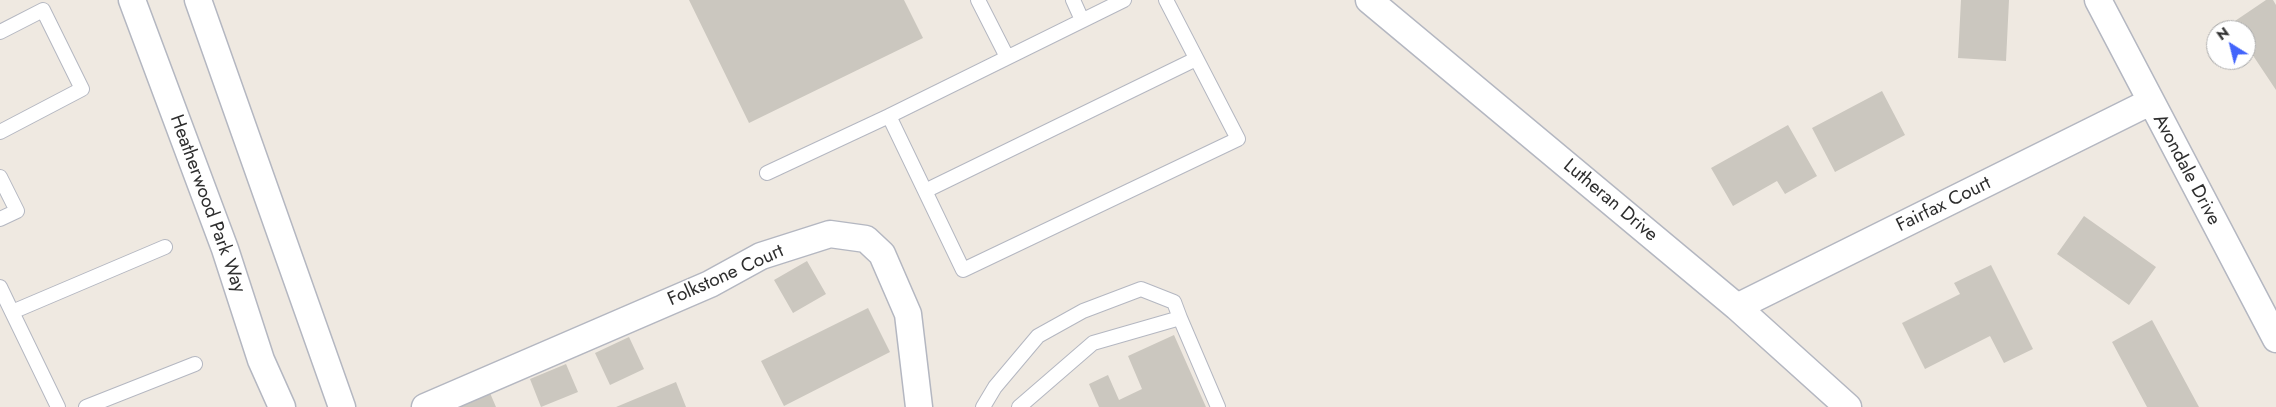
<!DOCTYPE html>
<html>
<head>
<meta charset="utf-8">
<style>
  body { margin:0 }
  #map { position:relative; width:2276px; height:407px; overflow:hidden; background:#efe9e1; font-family:Jost,sans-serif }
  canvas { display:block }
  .north { position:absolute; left:2206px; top:20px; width:50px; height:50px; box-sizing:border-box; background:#fff; border:1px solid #ababab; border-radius:50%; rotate:324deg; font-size:14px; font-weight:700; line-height:20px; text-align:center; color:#2e2e2e }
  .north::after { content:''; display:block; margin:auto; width:18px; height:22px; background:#4264fb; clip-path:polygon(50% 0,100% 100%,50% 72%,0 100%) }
</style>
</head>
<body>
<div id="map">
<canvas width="2276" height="407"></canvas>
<div class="north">N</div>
</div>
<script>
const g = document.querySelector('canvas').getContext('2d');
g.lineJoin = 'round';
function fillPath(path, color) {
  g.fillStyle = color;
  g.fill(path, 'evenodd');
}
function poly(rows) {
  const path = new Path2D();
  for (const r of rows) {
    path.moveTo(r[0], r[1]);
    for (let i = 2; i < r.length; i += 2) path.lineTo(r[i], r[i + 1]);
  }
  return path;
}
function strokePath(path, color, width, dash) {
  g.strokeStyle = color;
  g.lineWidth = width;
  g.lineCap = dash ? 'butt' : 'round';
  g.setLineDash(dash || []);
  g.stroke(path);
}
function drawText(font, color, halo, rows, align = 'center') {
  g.font = font + ' Jost,sans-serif';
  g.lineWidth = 4;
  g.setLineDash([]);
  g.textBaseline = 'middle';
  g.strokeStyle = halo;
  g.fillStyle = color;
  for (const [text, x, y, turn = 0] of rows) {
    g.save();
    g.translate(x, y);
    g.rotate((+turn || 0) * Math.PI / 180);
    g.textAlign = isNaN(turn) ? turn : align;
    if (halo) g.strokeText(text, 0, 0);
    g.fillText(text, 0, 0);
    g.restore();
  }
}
const building = poly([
  [689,0,904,0,923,38,749,123],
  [1961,0,2009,0,2006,61,1958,58],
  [2266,0,2273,0,2276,5,2276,90,2246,45,2246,30,2236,30,2232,23],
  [1882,91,1905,135,1835,172,1812,128],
  [1788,125,1817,176,1785,194,1777,181,1733,206,1711,168],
  [2084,216,2156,267,2129,305,2057,254],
  [807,261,826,294,793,313,774,280],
  [1991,265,2033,349,2004,363,1990,336,1925,369,1902,323,1960,294,1954,283],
  [868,308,890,352,784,406,761,361],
  [2152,320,2199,407,2147,407,2112,342],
  [1174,335,1206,407,1099,407,1089,384,1108,375,1119,400,1142,389,1128,356],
  [629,337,644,369,610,385,595,353],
  [566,364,578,392,541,407,530,379],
  [676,382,686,407,616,407],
  [490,393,496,407,459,407]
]);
const lane = poly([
  [978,0,1007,57],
  [1073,0,1082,20],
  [1124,0,889,116,963,270,1238,139,1166,0],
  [0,32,43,10,82,89,0,132],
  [767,173,889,116],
  [0,177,17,211,0,219],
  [925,191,1196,59],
  [0,287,12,312,165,247],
  [12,312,58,407],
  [86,407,195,364],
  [983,407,995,387,1038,336,1083,311,1141,289,1174,302,1180,318],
  [1019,407,1093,343,1180,318,1218,407]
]);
const street = poly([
  [132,0,225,249,261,360,282,407],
  [198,0,342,407],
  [1369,0,1737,307,1848,407],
  [2098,0,2276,339],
  [1737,307,2150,102],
  [425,407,710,284,761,256,830,234,866,239,882,254,908,314,919,407]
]);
const streetNames = [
  ["Avondale Drive",2186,170,62],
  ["Lutheran Drive",1610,201,40],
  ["Heatherwood Park Way",207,204,70],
  ["Fairfax Court",1944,205,-26],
  ["Folkstone Court",726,276,-24]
];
fillPath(building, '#cbc7bf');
strokePath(lane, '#b4b7c1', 16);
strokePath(street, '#b4b7c1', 29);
strokePath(lane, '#fff', 14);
strokePath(street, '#fff', 26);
drawText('19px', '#2e2e2e', '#fff', streetNames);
</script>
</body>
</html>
